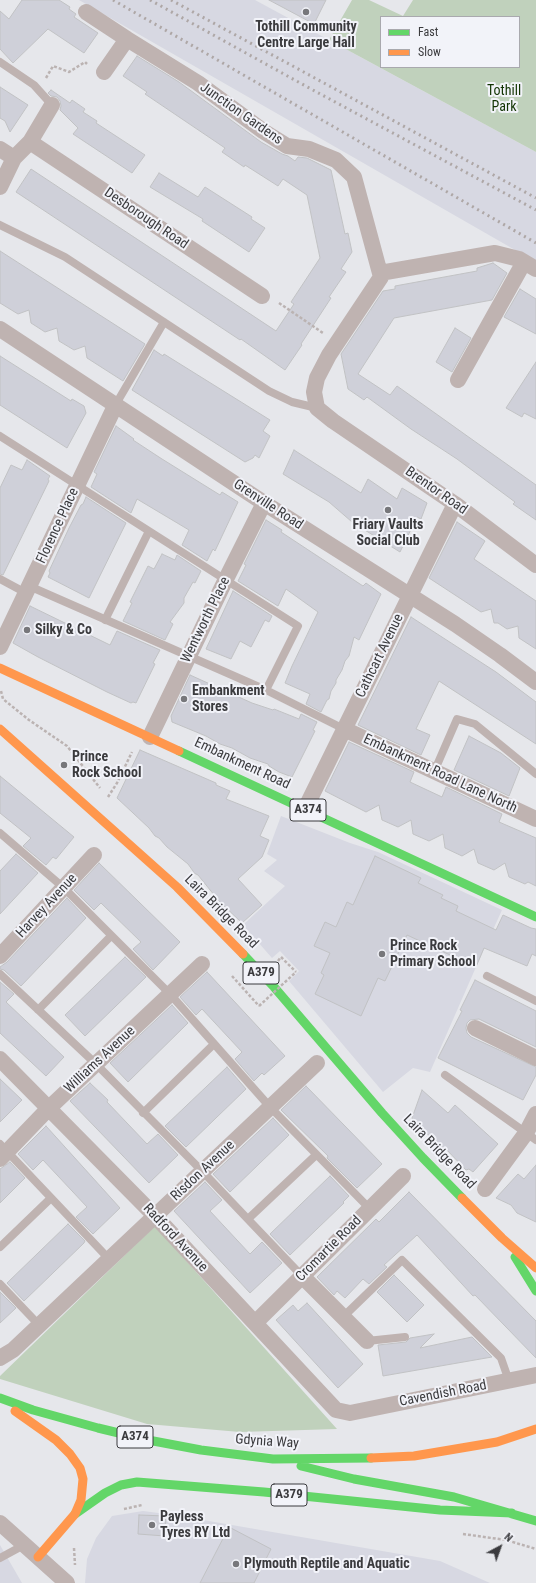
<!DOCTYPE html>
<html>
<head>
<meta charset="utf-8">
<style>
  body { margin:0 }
  #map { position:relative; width:536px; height:1583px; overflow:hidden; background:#e6e7eb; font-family:"Roboto Condensed",sans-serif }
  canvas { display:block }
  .legend { position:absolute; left:380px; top:16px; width:140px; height:52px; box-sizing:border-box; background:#f2f3f9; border:1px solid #a9a9ae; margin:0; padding:5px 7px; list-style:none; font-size:12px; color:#3b3b3e }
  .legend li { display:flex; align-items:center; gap:8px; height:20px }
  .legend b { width:20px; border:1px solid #a9a9ae }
  .north { position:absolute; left:480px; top:1527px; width:40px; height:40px; -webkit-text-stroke:3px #f2f3f9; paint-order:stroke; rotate:41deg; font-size:11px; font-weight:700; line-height:16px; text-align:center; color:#3b3b3e }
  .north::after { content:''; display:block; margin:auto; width:14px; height:18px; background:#3b3b3e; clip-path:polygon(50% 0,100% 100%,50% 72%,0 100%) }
</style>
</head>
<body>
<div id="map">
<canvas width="536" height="1583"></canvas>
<ul class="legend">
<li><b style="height:5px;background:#63d668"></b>Fast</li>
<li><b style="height:5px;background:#ff974d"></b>Slow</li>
</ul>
<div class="north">N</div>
</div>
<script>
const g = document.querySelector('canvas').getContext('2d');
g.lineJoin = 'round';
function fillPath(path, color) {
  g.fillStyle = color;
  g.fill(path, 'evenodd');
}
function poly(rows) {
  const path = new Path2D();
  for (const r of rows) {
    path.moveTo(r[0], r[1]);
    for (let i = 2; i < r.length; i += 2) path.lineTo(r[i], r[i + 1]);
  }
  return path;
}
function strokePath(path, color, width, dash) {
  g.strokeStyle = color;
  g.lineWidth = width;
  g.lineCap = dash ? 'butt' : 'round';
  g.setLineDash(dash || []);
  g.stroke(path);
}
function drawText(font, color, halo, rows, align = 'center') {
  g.font = font + ' "Roboto Condensed",sans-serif';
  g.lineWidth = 4;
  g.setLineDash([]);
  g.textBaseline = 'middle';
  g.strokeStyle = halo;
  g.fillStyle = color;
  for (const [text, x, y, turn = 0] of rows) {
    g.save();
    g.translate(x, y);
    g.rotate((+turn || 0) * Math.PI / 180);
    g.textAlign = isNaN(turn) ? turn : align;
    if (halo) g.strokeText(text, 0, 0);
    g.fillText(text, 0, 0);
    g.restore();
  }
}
const built = poly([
  [79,0,255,0,536,152,536,262],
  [281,816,350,843,378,852,502,910,476,967,430,1072,413,1068,383,1092,289,981,299,971,280,951,272,958,243,925,285,886,264,871,277,860,267,854],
  [143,1511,174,1515,440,1561,490,1583,85,1583,87,1559,96,1538,112,1516],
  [0,1545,22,1583,0,1583]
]);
const green = poly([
  [352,0,369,0,403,16,413,0,536,0,536,152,329,40],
  [381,17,519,17,519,67,381,67],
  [155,1226,337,1429,240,1432,147,1424,0,1379,0,1376]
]);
const building = poly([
  [22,0,59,0,70,7,69,9,76,14,74,17,98,33,84,53,48,29,13,63,0,49,0,11,9,19,22,0],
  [269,0,326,0,314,24,269,0],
  [137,56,179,82,261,142,282,154,288,156,295,161,298,157,307,158,331,170,345,234,348,233,352,252,341,269,346,272,329,297,331,298,301,344,302,345,285,370,241,339,240,340,16,192,31,169,276,331,294,304,291,302,320,258,307,195,283,179,278,186,245,165,244,167,222,152,225,148,145,94,147,92,123,76,137,56],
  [0,87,28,105,10,132,5,121,0,118,0,87],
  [51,90,70,103,72,100,85,109,83,112,97,121,96,123,145,155,132,173,73,134,78,128,60,110,61,106,60,101,57,97,51,96,48,93,51,90],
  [159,173,198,197,205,187,252,217,251,219,265,228,249,252,202,221,203,219,150,187,159,173],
  [0,251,145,344,123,381,87,358,85,346,74,350,59,341,57,328,45,332,31,323,29,310,18,314,0,303,0,251],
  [493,263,507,273,492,300,394,318,358,374,390,395,397,386,536,485,536,520,513,504,515,502,457,459,411,429,367,397,364,400,348,389,341,354,383,291,395,289,395,286,477,271,477,268,493,263],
  [520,289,536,299,536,334,504,317,520,289],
  [455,328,471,338,452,372,436,362,455,328],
  [154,350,163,356,164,354,270,420,263,431,270,436,259,458,255,455,253,458,245,462,132,390,154,350],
  [0,356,71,401,72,399,84,406,86,413,67,448,0,405,0,356],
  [536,362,536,419,524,413,522,417,506,408,536,362],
  [116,426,134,439,133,440,162,459,220,495,222,492,238,502,215,551,213,549,207,561,182,545,189,530,137,499,131,513,91,487,97,474,94,472,116,426],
  [294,450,361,493,368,479,397,499,402,488,427,503,421,519,417,517,400,552,352,522,329,502,283,474,294,450],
  [27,460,50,476,48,479,49,481,3,575,0,574,0,488,11,465,22,470,27,460],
  [86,497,126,523,89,598,48,577,50,573,49,571,69,528,81,505,83,504,86,497],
  [266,520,282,530,281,532,363,586,366,583,381,594,359,640,354,637,349,656,345,661,342,670,336,680,336,683,331,691,329,699,327,700,321,712,306,704,310,694,285,683,292,666,318,612,286,589,278,606,238,581,246,565,244,564,266,520],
  [457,522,485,541,474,559,536,601,536,649,519,638,518,626,507,629,498,623,494,623,491,609,481,612,429,578,457,522],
  [162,554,175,560,177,555,201,571,195,583,193,582,184,598,184,603,170,622,173,624,165,640,123,621,132,603,130,602,148,566,154,569,162,554],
  [233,591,272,616,269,622,265,620,251,647,240,641,231,659,206,649,233,591],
  [30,606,110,645,117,631,160,650,153,663,155,664,136,703,133,702,131,703,107,692,38,657,13,643,30,606],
  [411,617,496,672,536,702,536,744,439,681,416,729,430,735,421,755,358,725,411,617],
  [190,675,252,703,273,710,274,709,299,719,301,714,317,722,313,730,315,731,292,777,279,772,269,766,268,764,250,758,232,748,220,744,206,736,172,722,171,716,190,675],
  [469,736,501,753,520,768,509,796,454,770,469,736],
  [349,742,414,772,410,782,442,797,446,787,502,814,499,822,536,838,536,886,528,882,525,884,509,877,505,863,494,870,478,863,474,849,462,856,445,848,443,834,429,841,413,834,411,820,398,827,382,820,379,805,366,812,325,791,349,742],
  [140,750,216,783,216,785,230,791,226,799,269,816,260,836,269,840,262,857,238,879,262,905,242,923,219,901,198,875,194,873,193,871,188,864,167,847,159,838,155,836,149,828,117,798,140,750],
  [0,776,74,837,56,859,53,857,46,865,23,846,31,838,0,813,0,776],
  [16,854,38,873,0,914,0,871,16,854],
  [375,856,421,878,418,883,443,895,441,898,458,906,456,911,496,930,503,915,531,928,536,929,536,956,532,954,527,966,484,948,476,967,407,935,385,981,378,978,361,1016,315,994,324,975,321,973,330,953,314,946,325,922,336,927,347,902,353,905,375,856],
  [99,863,180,942,153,970,133,949,141,942,101,903,94,910,74,890,99,863],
  [67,898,86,918,21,986,4,970,0,969,0,967,7,962,67,898],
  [125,957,146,977,85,1036,65,1015,125,957],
  [207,972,285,1056,264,1075,262,1073,254,1081,235,1059,242,1052,202,1009,196,1015,180,997,207,972],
  [475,980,536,1011,536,1047,479,1019,470,1020,467,1023,466,1028,467,1033,471,1037,536,1067,536,1075,523,1100,438,1058,462,1011,460,1010,475,980],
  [0,982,14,994,6,1002,64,1057,46,1076,0,1033,0,982],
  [172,1005,188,1023,128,1082,110,1063,172,1005],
  [227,1067,246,1089,186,1147,165,1126,227,1067],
  [0,1079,22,1100,0,1122,0,1079],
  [90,1083,108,1100,107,1102,147,1144,158,1134,178,1155,149,1183,70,1101,90,1083],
  [306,1086,382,1164,357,1188,327,1158,328,1156,281,1110,306,1086],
  [422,1090,448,1113,455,1105,498,1144,473,1172,469,1169,466,1170,446,1149,441,1147,437,1141,428,1135,423,1128,416,1125,412,1118,422,1090],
  [273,1118,289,1135,230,1192,213,1174,273,1118],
  [46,1126,120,1208,93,1234,76,1217,87,1207,43,1160,33,1170,18,1154,46,1126],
  [10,1162,25,1178,0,1203,0,1169,10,1162],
  [536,1165,536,1222,517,1213,511,1205,496,1198,518,1174,524,1179,536,1165],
  [330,1176,349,1196,343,1202,344,1203,290,1255,270,1234,330,1176],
  [205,1182,222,1200,210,1211,250,1254,262,1242,282,1263,250,1293,174,1211,205,1182],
  [409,1192,536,1321,536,1358,475,1295,473,1296,417,1235,384,1265,387,1267,369,1284,363,1279,345,1298,337,1291,334,1295,317,1277,376,1219,379,1222,409,1192],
  [68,1224,85,1241,84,1243,24,1301,7,1283,68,1224],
  [394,1275,424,1305,407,1322,377,1292,394,1275],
  [0,1292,16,1308,0,1323,0,1292],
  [307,1303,363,1364,338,1388,276,1320,293,1305,298,1311,307,1303],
  [434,1334,420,1348,472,1337,492,1357,383,1376,378,1345,406,1342,410,1338,434,1334],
  [139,1515,166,1516,165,1536,138,1534,139,1515],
  [229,1527,271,1549,254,1583,200,1583,229,1527]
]);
const path = poly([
  [46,78,53,66,69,72,85,62,87,64],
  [279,303,323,333],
  [1,691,3,699,29,720,67,746,100,788],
  [108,797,117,783,132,752],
  [278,961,281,957,296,972],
  [232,976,259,1006],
  [124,1509,142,1505],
  [463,1534,506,1540,536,1549],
  [74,1548,75,1565]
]);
const lane = poly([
  [0,62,34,85,52,105],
  [0,225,65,257,269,391,292,402,317,408],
  [116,404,164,322],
  [0,436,298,626,266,690],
  [0,579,26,593],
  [29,586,266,690,344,729],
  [105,620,149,531],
  [434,772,457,719,475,724,536,774],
  [0,833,64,888,170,994,270,1107,370,1209],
  [0,974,96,1064,202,1171,302,1276],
  [487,976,536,1001],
  [38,1010,111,936],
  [445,1075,536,1140],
  [143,1113,214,1044],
  [0,1144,109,1259],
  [248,1219,316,1155],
  [0,1247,51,1198],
  [0,1284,39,1325],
  [343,1317,402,1260,501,1358,509,1381],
  [367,1341,405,1337],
  [0,1558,24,1545]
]);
const street = poly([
  [86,12,127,39],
  [104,72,127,39,198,83,263,131,287,146,309,149,336,160,354,177,381,277,329,355,317,378,314,392,317,408,333,421,455,504,536,565],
  [30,142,262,296],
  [0,149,14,158],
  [0,187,14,158,30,142,52,105],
  [380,273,495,253,519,259,536,269],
  [0,329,264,503,455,624,500,655,536,682],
  [458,380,524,262],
  [0,647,116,404],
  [344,729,536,819],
  [150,737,226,579,264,503],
  [305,809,455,504],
  [0,956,94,855],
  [475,1028,536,1058],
  [0,1059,155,1216,336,1410,350,1413,536,1375],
  [0,1159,49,1108,202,964],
  [485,1189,526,1133,536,1114],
  [302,1276,367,1341],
  [255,1323,403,1176],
  [0,1358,13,1350,317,1063],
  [0,1523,67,1583]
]);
const fast = poly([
  [179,751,536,917],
  [243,954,274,987,382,1113,423,1158,462,1198],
  [515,1257,536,1291],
  [0,1398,33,1410,98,1428,148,1440,201,1450,273,1459,371,1458],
  [301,1466,354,1479,454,1497,536,1521],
  [75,1514,105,1493,121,1485,137,1482,264,1492,440,1510,512,1513]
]);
const slow = poly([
  [0,668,179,751],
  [0,729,177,887,243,954],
  [462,1198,502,1238,536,1268],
  [15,1411,56,1440,70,1454,80,1468,83,1479,81,1500,75,1514,38,1557],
  [371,1458,414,1456,497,1442,536,1429]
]);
const rail = poly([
  [113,0,536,243],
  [150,0,311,89,536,210],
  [171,0,536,198]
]);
const pathBridge = poly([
  [259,1006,296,972]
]);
const markers = [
  [306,12,4,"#77777b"],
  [388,510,4,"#77777b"],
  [27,630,4,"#77777b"],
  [184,699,4,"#77777b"],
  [64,765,4,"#77777b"],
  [382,954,4,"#77777b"],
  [152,1525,4,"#77777b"],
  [236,1564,4,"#77777b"]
];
const shields = [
  [308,810,36],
  [261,973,36],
  [135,1437,36],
  [289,1495,36]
];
const shieldNames = [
  ["A374",308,810],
  ["A379",261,973],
  ["A374",135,1437],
  ["A379",289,1495]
];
const poiNames = [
  ["Tothill Community",306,27,"center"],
  ["Centre Large Hall",306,43,"center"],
  ["Friary Vaults",388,525,"center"],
  ["Social Club",388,541,"center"],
  ["Silky & Co",35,630],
  ["Embankment",192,691],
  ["Stores",192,707],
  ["Prince",72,757],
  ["Rock School",72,773],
  ["Prince Rock",390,946],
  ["Primary School",390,962],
  ["Payless",160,1517],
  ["Tyres RY Ltd",160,1533],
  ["Plymouth Reptile and Aquatic",244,1564]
];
const parkNames = [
  ["Tothill",504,91],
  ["Park",504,107]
];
const streetNames = [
  ["Junction Gardens",241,114,35],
  ["Desborough Road",146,219,34],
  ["Brentor Road",436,491,35],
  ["Grenville Road",268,505,33],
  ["Florence Place",58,526,-65],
  ["Wentworth Place",206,620,-64],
  ["Cathcart Avenue",380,656,-64],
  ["Embankment Road",242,764,25],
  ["Embankment Road Lane North",440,774,25],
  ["Harvey Avenue",47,906,-47],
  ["Laira Bridge Road",221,912,45],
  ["Williams Avenue",100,1060,-43],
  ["Laira Bridge Road",439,1152,46],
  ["Risdon Avenue",203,1171,-43],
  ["Radford Avenue",175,1238,47],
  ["Cromartie Road",329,1249,-45],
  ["Cavendish Road",443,1394,-11],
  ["Gdynia Way",267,1442,4]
];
fillPath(built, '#d7d8e2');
fillPath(green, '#c0d1bc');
fillPath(building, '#cfd0d9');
strokePath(building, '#c1c2c4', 1);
strokePath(path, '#bbb3b2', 2.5, [3, 2]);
strokePath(lane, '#bfb3b1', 8);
strokePath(street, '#bfb3b1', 16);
strokePath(fast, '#63d668', 9);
strokePath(slow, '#ff974d', 9);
strokePath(rail, '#aea7a6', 3, [2, 4]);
strokePath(pathBridge, '#bbb3b2', 2.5, [3, 2]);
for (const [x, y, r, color] of markers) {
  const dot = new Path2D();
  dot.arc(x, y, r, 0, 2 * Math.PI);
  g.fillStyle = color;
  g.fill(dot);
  strokePath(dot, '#f2f3f9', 1.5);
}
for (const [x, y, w] of shields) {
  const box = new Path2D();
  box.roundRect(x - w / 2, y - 11, w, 22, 3);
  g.fillStyle = '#f2f3f9';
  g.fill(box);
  strokePath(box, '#3b3b3e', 1);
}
drawText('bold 13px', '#3b3b3e', null, shieldNames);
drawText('bold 14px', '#3b3b3e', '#f2f3f9', poiNames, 'left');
drawText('14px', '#123403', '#f2f3f9', parkNames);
drawText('14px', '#3b3b3e', '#f2f3f9', streetNames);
</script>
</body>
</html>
